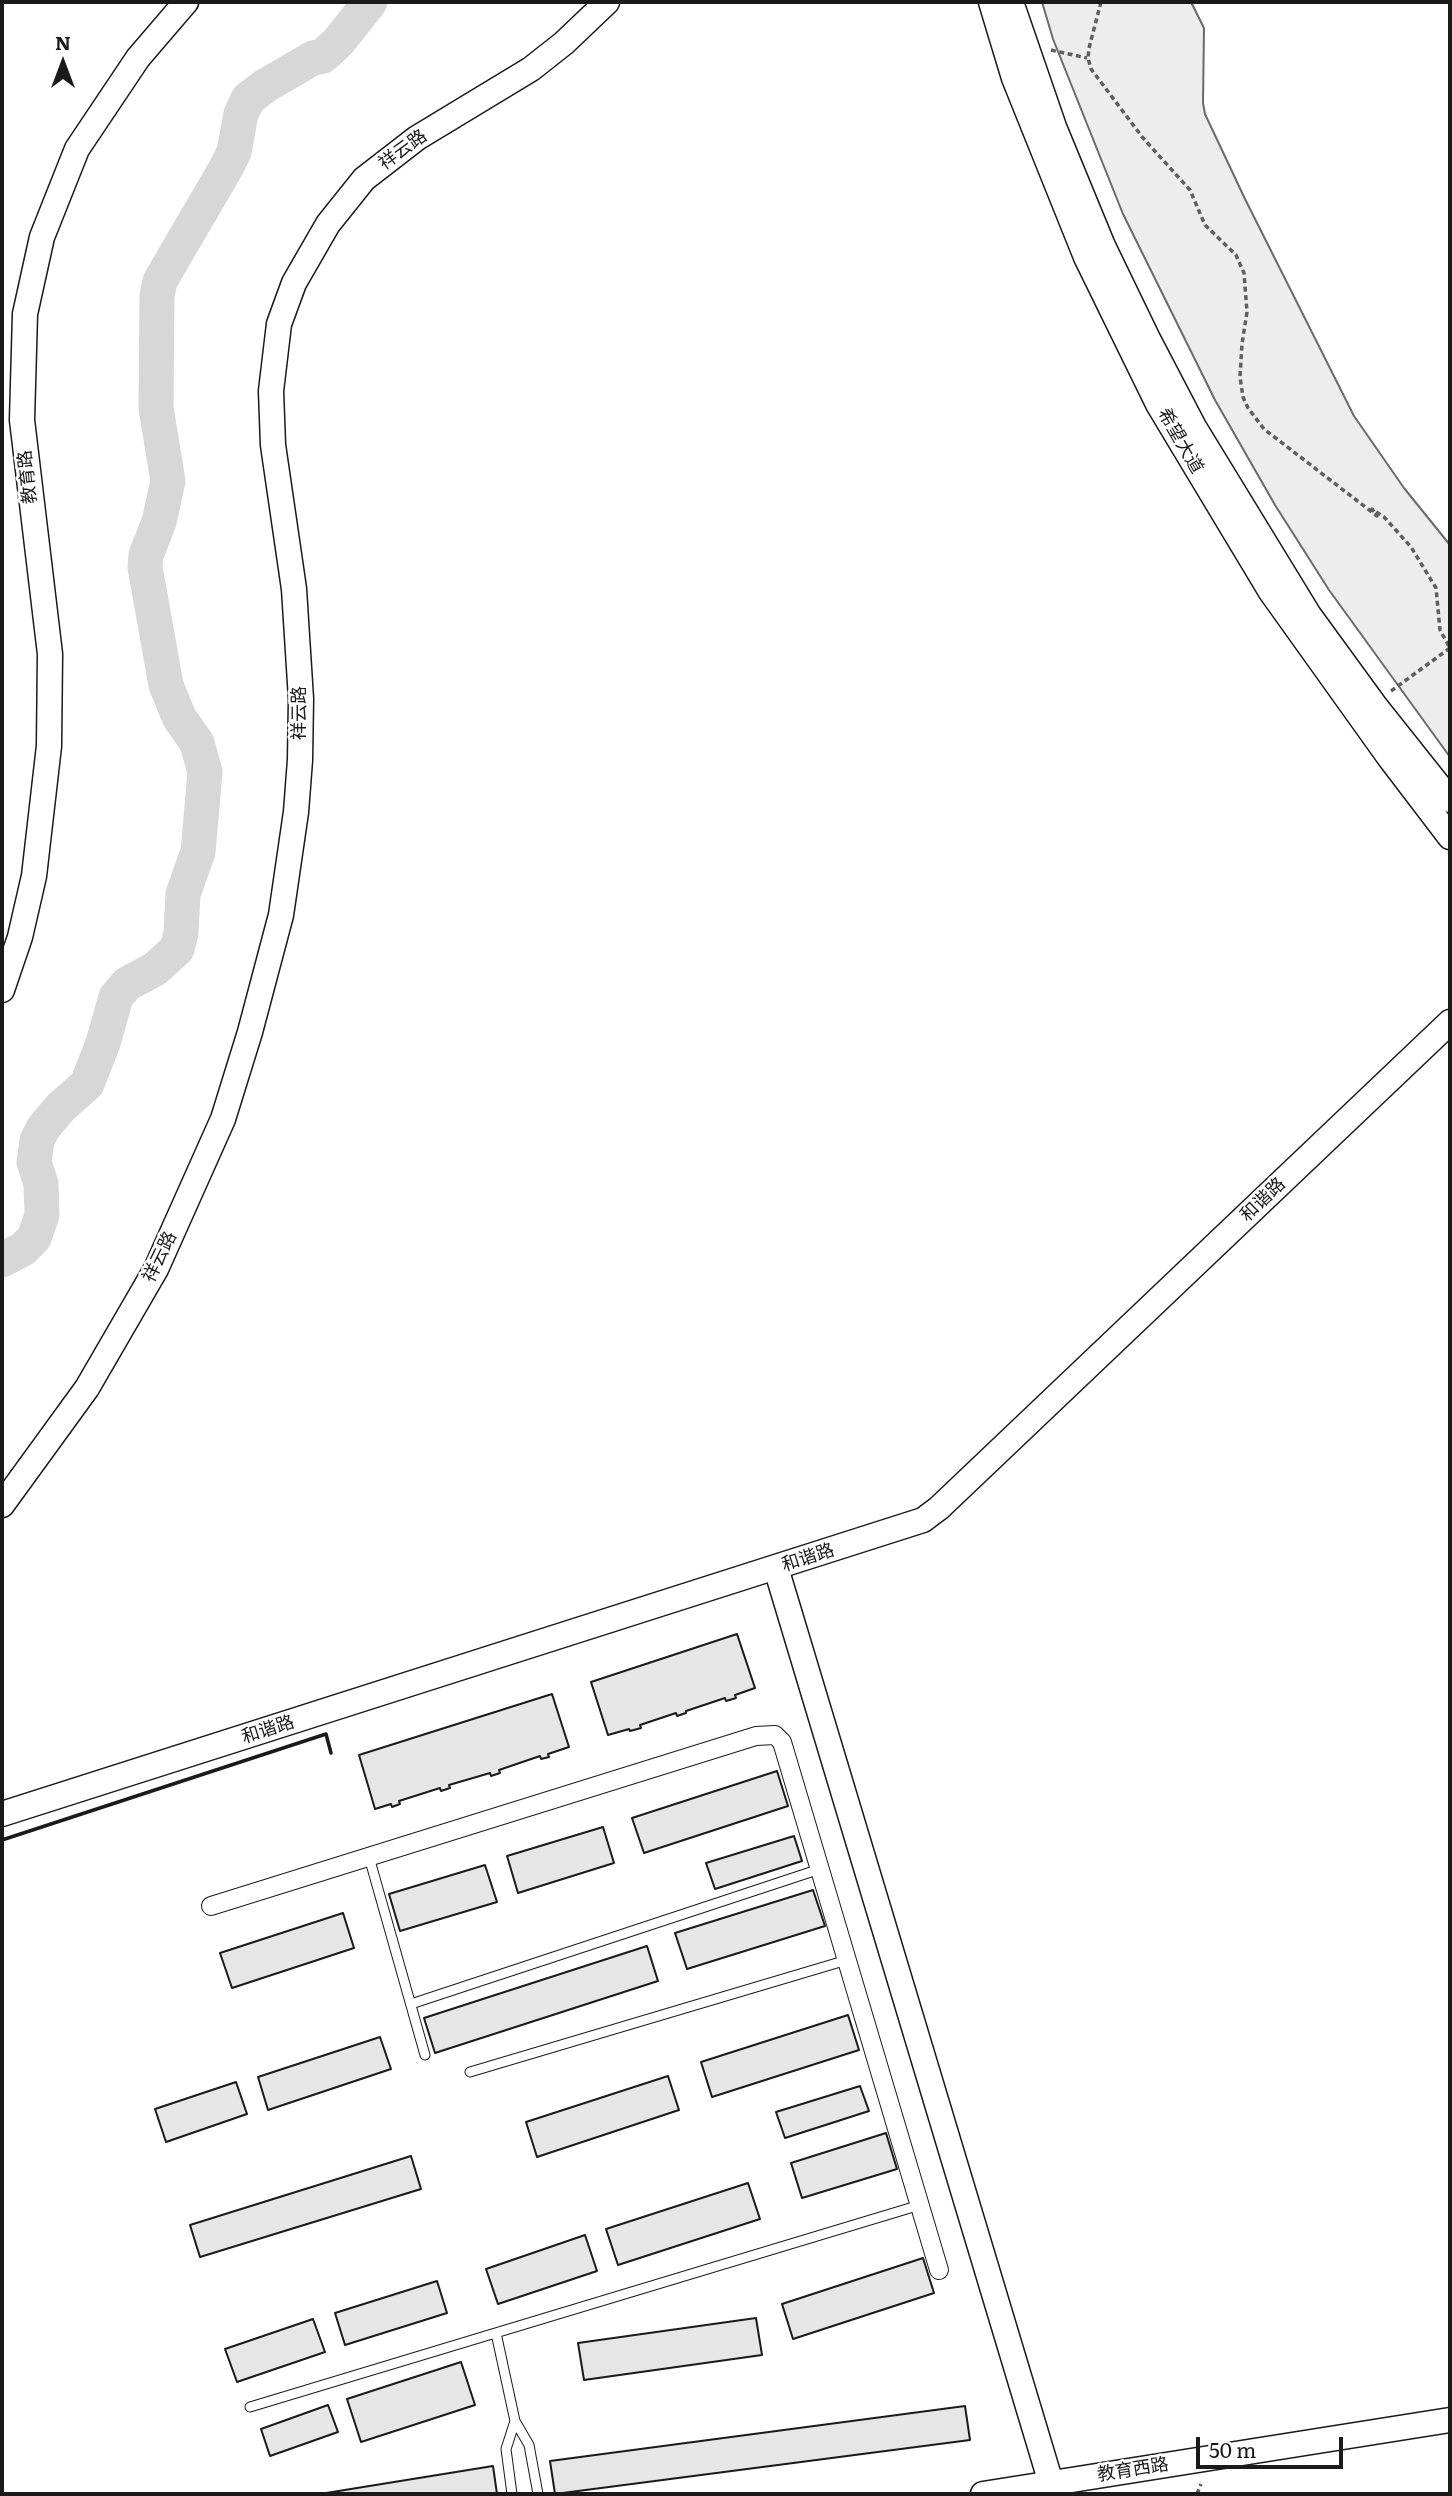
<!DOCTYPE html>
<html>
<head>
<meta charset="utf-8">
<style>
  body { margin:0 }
  #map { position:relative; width:1452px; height:2496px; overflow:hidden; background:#fff; font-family:Literata,serif }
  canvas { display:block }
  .frame { position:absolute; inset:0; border:4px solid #1a1a1a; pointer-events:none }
  .north { position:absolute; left:28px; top:28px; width:70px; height:70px; -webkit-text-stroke:5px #fff; paint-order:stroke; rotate:0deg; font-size:19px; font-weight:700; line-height:28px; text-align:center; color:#1a1a1a }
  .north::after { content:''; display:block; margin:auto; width:24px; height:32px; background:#1a1a1a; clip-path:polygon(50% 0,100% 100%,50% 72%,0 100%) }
  .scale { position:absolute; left:1196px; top:2437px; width:147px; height:32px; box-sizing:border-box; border:4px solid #1a1a1a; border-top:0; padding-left:9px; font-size:21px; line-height:24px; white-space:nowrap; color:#1a1a1a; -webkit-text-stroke:5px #fff; paint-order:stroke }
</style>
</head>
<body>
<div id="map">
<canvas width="1452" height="2496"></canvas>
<div class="frame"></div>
<div class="north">N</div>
<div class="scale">50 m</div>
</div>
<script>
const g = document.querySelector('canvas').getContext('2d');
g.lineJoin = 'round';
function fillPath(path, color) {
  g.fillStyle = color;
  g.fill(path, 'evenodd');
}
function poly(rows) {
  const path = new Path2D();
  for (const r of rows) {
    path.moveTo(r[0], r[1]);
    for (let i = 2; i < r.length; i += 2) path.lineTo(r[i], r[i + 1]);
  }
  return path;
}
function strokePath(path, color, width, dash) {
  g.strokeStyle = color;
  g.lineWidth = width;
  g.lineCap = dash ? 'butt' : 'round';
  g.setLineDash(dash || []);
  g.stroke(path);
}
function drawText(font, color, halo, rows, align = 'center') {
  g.font = font + ' Literata,"Noto Sans SC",serif';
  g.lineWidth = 5;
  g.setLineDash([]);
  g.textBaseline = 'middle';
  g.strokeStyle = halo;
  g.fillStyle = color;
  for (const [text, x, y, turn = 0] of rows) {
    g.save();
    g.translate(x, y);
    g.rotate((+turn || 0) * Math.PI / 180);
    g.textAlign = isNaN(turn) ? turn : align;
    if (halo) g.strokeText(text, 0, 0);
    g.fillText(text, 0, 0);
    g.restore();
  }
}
const built = poly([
  [1042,2,1191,2,1204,28,1203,103,1205,114,1245,199,1354,416,1404,488,1450,545,1450,757,1329,590,1275,505,1215,400,1123,214,1053,39,1042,2]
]);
const river = poly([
  [2,1260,23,1249,34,1238,42,1215,41,1184,34,1162,37,1140,44,1127,61,1107,87,1084,103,1043,116,997,127,984,155,969,177,949,181,933,183,894,198,852,205,772,197,743,179,717,166,685,145,567,146,555,159,522,168,481,156,408,157,296,160,281,226,168,234,152,241,114,248,99,265,86,313,58,323,56,339,41,370,2]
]);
const building = poly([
  [737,1634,755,1688,735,1695,736,1698,726,1701,725,1698,686,1711,686,1713,677,1716,676,1713,640,1725,641,1728,630,1731,629,1729,608,1735,591,1682,737,1634],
  [552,1694,569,1747,548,1754,549,1757,541,1759,540,1756,499,1770,500,1773,491,1776,490,1773,449,1785,450,1788,441,1791,440,1788,399,1801,400,1804,392,1807,391,1804,375,1809,359,1755,552,1694],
  [777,1771,788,1806,644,1853,632,1818,777,1771],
  [603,1827,614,1863,518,1893,507,1856,603,1827],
  [794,1836,802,1861,715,1889,706,1863,794,1836],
  [485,1865,497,1902,400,1931,389,1894,485,1865],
  [813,1890,825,1926,687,1969,675,1933,813,1890],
  [343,1913,354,1948,232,1988,220,1953,343,1913],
  [647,1946,658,1981,435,2053,424,2018,647,1946],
  [848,2015,859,2050,712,2097,701,2062,848,2015],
  [380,2037,391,2069,268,2110,258,2077,380,2037],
  [668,2076,679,2110,537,2157,526,2122,668,2076],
  [236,2082,247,2114,166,2142,155,2109,236,2082],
  [860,2086,869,2111,785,2138,776,2112,860,2086],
  [886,2133,897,2169,802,2198,791,2163,886,2133],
  [411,2156,421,2189,200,2257,190,2225,411,2156],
  [748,2183,760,2219,618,2265,606,2229,748,2183],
  [585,2235,597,2271,498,2304,486,2269,585,2235],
  [923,2258,934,2293,793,2339,782,2304,923,2258],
  [437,2281,447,2313,345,2345,335,2313,437,2281],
  [756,2318,762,2355,584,2380,578,2343,756,2318],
  [313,2319,325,2352,237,2382,225,2349,313,2319],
  [461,2362,475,2405,361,2442,347,2399,461,2362],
  [328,2405,338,2432,270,2456,261,2429,328,2405],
  [965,2406,970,2440,555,2494,550,2461,965,2406],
  [493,2466,497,2494,320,2494,493,2466]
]);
const path = poly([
  [1101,2,1089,48,1088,58,1091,69,1143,138,1190,190,1205,225,1236,255,1244,273,1247,312,1242,344,1240,377,1243,397,1248,408,1264,429,1377,516,1372,509,1384,517,1411,547,1436,588,1440,630,1450,648],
  [1051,50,1087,58],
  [1391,691,1450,648],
  [1197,2494,1201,2484]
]);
const lane = poly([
  [369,1857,425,2055],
  [411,2004,820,1869],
  [470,2072,847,1960],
  [496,2333,515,2421,529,2445,538,2494],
  [250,2407,920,2205],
  [512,2494,506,2449,515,2421]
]);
const street = poly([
  [211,1906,756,1736,775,1735,782,1742,939,2270]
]);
const secondary = poly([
  [991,2,1014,78,1086,257,1158,404,1271,592,1389,757,1450,837],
  [1011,2,1054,127,1103,246,1147,337,1194,427,1309,615,1376,707,1450,800],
  [2,990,20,937,34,876,49,746,50,654,22,420,25,314,42,237,77,149,138,58,186,2],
  [2,1505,87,1388,156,1269,223,1119,250,1032,281,915,296,812,300,760,301,699,294,589,273,445,271,391,279,324,294,283,328,224,364,179,417,138,531,69,564,43,607,2],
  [776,1568,1051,2483],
  [2,1814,923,1520,939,1508,1450,1022],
  [983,2494,1450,2420]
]);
const wall = poly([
  [2,1840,326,1734,331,1753]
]);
const streetNames = [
  ["祥云路",403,150,-36],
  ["希望大道",1180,441,60],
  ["教育路",28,477,-96],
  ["祥云路",300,713,-90],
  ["和谐路",1263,1200,-44],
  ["祥云路",160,1257,-64],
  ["和谐路",808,1558,-18],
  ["和谐路",268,1730,-18],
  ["教育西路",1133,2470,-9]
];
fillPath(built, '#ededed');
strokePath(built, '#6a6a6a', 2);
strokePath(river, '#d7d7d7', 35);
fillPath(building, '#e6e6e6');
strokePath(building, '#1a1a1a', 2);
strokePath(lane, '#1a1a1a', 11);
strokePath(street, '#1a1a1a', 20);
strokePath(secondary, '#1a1a1a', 27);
strokePath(path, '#5f5f5f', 3.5, [5, 3.5]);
strokePath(lane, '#fff', 9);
strokePath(street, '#fff', 18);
strokePath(secondary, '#fff', 24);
strokePath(wall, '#1a1a1a', 3.5);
drawText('18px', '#1a1a1a', '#fff', streetNames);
</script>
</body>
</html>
